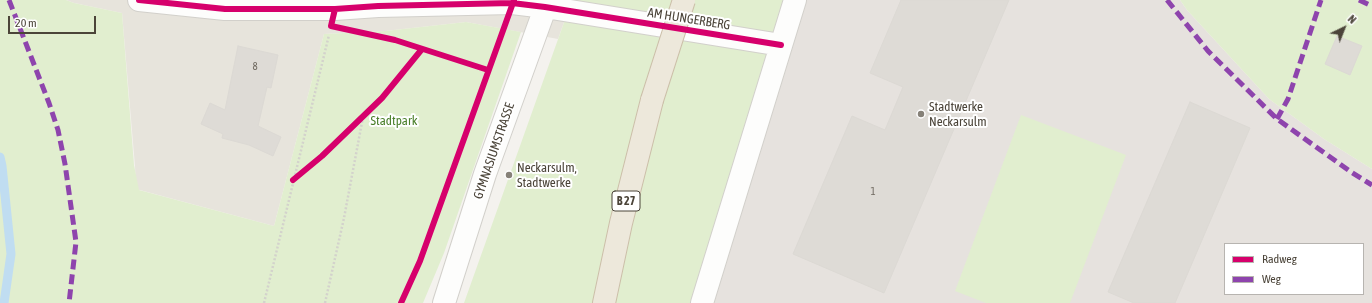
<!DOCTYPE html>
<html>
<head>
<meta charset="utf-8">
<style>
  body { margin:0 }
  #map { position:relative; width:1372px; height:303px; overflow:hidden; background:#f4f2ee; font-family:"Asap Condensed",sans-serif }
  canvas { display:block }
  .legend { position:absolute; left:1224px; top:243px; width:140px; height:52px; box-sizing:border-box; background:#fff; border:1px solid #b7b4b0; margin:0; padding:5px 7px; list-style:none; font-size:12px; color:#4b4439 }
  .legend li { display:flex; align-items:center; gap:8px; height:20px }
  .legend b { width:20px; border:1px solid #b7b4b0 }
  .north { position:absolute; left:1324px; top:8px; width:40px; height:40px; -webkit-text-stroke:3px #fff; paint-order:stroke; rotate:43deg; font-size:11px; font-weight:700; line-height:16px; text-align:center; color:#4b4439 }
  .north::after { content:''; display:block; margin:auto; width:14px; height:18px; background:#4b4439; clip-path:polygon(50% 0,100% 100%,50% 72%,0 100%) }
  .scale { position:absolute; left:8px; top:16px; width:88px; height:18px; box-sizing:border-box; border:2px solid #4b4439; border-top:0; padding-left:5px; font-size:12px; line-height:14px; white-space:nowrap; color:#4b4439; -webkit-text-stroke:3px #fff; paint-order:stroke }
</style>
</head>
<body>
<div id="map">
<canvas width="1372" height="303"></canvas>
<ul class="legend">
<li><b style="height:5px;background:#d6006c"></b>Radweg</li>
<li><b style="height:5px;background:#8e44ad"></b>Weg</li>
</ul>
<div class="north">N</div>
<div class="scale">20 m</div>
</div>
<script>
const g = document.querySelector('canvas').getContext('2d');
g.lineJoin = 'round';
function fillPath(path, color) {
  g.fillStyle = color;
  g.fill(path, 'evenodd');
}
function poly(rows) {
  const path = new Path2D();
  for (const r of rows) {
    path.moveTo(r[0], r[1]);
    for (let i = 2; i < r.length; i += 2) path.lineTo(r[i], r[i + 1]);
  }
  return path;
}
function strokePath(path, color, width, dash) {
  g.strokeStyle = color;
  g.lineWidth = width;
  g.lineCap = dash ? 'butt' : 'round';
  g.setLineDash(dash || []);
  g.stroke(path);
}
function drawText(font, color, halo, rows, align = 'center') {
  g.font = font + ' "Asap Condensed",sans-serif';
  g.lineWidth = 4;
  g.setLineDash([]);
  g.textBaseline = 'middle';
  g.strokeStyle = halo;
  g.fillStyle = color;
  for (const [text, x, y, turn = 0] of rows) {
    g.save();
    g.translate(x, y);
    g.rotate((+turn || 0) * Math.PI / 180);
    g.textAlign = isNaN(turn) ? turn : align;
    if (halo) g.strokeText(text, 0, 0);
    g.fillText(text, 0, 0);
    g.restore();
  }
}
const residential = poly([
  [66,0,572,0,558,39,466,22,385,31,324,34,274,226,136,189,135,166,122,13,74,3]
]);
const industrial = poly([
  [786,0,1180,0,1187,10,1269,99,1324,139,1372,169,1372,303,690,303],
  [1225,244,1363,244,1363,294,1225,294]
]);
const green = poly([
  [0,0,66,0,74,3,122,13,134,165,139,190,274,226,324,34,385,31,466,22,521,32,444,253,423,303,0,303],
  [572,0,786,0,690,303,464,303],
  [1180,0,1372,0,1372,169,1324,139,1269,99,1187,10],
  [1021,115,1126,155,1070,303,986,303,955,291]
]);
const stream = poly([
  [0,157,2,166,11,254,4,303]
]);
const building = poly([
  [901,0,1009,0,884,293,793,254,852,116,885,130,903,87,870,73,901,0],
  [1337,36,1362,46,1350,75,1325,64,1337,36],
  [238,46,278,55,271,88,267,87,258,126,281,137,273,156,249,145,222,138,223,134,201,124,210,103,225,110,238,46],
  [1190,102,1250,128,1175,303,1134,303,1108,292,1190,102]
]);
const path = poly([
  [264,303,329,35],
  [325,303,344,218,363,117]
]);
const minor = poly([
  [139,0,225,9,335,9,378,6,512,3,545,7,781,45],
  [444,303,485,174,548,0],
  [702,303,795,0]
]);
const highway = poly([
  [604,303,621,223,652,100]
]);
const highwayBridge = poly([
  [652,100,684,0]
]);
const quiet = poly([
  [9,0,49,103,58,130,65,164,76,242,69,303],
  [1167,0,1208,51,1277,119,1351,172,1372,185],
  [1359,0,1372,6],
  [1277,119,1288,99,1321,0]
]);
const cycleway = poly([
  [139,0,225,9,335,9,378,6,512,3,545,7,781,45],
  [335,9,331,26,395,40,488,70],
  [293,180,322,156,382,98,422,49],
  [401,303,420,261,514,0]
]);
const markers = [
  [921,114,4,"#868178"],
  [509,175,4,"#868178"]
];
const numberNames = [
  ["8",255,67],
  ["1",873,192]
];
const shields = [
  [626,201,28]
];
const shieldNames = [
  ["B 27",626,201]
];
const streetNames = [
  ["AM HUNGERBERG",689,19,9],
  ["GYMNASIUMSTRASSE",494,151,-71]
];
const poiNames = [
  ["Stadtwerke",929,107],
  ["Neckarsulm",929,122],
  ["Neckarsulm,",517,168],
  ["Stadtwerke",517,183]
];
const parkNames = [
  ["Stadtpark",394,121]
];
fillPath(residential, '#e7e4dc');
fillPath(industrial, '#e6e2de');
fillPath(green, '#e1eecf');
strokePath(stream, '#c0ddf1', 9);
fillPath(building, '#dedbd6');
strokePath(building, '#dcd9d4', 1);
strokePath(minor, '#d2d0cb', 24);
strokePath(highway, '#ccbfa9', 24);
strokePath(path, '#d3d2cc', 2.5, [2, 2]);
strokePath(minor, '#fdfdfc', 22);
strokePath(highway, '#ede8db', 22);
strokePath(highwayBridge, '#ccbfa9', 24, []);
strokePath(highwayBridge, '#ede8db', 22);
strokePath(quiet, '#8e44ad', 5, [10, 5]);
strokePath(cycleway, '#d6006c', 6);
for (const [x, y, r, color] of markers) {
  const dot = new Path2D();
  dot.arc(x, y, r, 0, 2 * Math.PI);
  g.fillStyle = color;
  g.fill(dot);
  strokePath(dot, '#fff', 1.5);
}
drawText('11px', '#706a61', null, numberNames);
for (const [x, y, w] of shields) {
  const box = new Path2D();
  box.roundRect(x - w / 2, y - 10, w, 20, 3);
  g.fillStyle = '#fff';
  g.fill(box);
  strokePath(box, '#4b4439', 1);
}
drawText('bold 12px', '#4b4439', null, shieldNames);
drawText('13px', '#4b4439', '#fff', streetNames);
drawText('13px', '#4b4439', '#fff', poiNames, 'left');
drawText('13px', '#4a7f2a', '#fff', parkNames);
</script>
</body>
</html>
